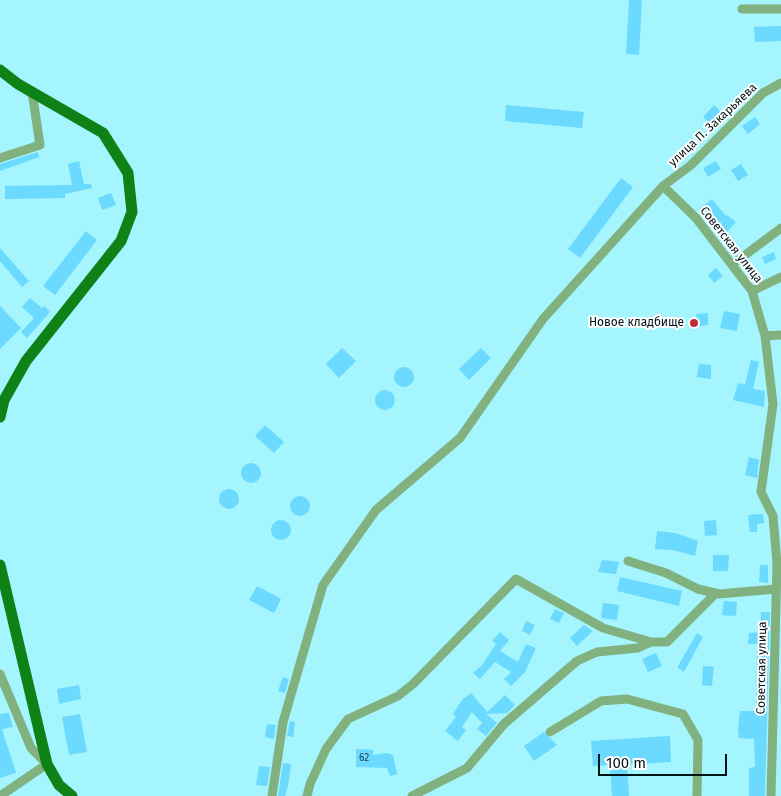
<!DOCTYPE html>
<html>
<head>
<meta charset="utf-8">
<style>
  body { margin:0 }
  #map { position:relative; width:781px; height:796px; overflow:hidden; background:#a4f5fd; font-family:"Fira Sans",sans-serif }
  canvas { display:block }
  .scale { position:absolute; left:598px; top:754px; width:129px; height:22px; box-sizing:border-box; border:2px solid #001416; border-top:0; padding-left:6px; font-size:15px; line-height:18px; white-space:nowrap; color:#001416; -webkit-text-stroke:4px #fff; paint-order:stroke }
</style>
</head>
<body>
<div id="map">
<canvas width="781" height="796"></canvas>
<div class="scale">100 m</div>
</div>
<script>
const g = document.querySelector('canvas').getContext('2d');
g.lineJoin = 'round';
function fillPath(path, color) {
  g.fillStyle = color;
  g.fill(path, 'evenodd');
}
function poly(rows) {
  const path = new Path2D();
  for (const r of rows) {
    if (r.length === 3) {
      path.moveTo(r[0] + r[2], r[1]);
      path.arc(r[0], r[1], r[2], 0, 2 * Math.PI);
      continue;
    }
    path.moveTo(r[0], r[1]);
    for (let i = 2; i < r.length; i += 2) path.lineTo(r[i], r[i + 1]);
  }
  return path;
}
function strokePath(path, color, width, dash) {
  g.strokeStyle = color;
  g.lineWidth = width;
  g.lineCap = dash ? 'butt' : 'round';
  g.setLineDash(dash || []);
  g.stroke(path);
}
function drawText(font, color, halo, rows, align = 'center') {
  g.font = font + ' "Fira Sans",sans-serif';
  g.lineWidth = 4;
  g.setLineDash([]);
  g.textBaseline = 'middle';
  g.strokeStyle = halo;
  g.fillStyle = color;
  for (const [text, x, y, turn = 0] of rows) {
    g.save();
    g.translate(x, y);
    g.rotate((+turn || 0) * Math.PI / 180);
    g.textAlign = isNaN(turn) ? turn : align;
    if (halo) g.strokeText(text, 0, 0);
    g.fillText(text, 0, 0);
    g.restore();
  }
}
const building = poly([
  [629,0,642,0,639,55,626,54],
  [781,26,781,41,755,42,754,27],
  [506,105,584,112,582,128,505,121],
  [714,105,725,116,714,128,703,117],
  [755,117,760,124,748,134,742,126],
  [38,152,39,157,0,171,0,164],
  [79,161,84,184,91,184,92,188,65,194,65,198,5,199,5,186,72,185,68,164],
  [716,161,721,169,708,177,703,168],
  [741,164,748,175,738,181,731,170],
  [621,178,633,187,580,258,568,249],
  [111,193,116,205,102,210,98,198],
  [712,199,726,216,727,215,736,222,726,233,709,220,700,208],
  [86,231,97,240,55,295,43,286],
  [0,248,29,281,22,287,0,261],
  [774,252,776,259,765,264,762,257],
  [716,268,723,276,714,283,708,275],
  [30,298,42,308,44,306,50,312,27,338,21,332,34,318,22,307],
  [0,306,21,328,0,349],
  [724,311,740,314,737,331,720,328],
  [708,313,708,325,697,326,696,314],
  [342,348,356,361,339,378,326,364],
  [481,348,491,358,469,380,459,369],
  [751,360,759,362,753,389,765,391,764,407,733,400,738,383,745,385],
  [699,364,711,365,711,379,697,377],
  [404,377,10],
  [385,400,10],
  [265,425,284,442,274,453,255,436],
  [749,457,759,460,757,478,745,475],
  [251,473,10],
  [229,499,10],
  [300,506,10],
  [763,514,764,523,757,524,757,532,750,532,748,515],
  [716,520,717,535,705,536,704,521],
  [281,530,10],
  [657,531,675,533,698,541,695,556,673,550,655,549],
  [713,555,729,555,728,571,713,571],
  [602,560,619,562,616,574,598,572],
  [760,565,768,565,768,583,759,582],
  [620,577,682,591,679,606,617,591],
  [257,586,281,599,274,613,249,600],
  [724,601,737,602,736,616,722,615],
  [603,603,619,605,617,620,601,618],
  [555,609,564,613,559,623,550,619],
  [761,612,770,612,765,796,749,796,749,768,755,767,754,739,739,738,738,729,740,711,756,711,757,644,748,644,749,633,760,632],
  [526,621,535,625,530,635,522,631],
  [584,625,593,631,577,646,570,638],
  [500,632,509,640,500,651,518,662,526,644,536,648,525,672,511,686,504,679,511,672,495,662,480,679,473,673,482,665,496,644,492,641],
  [697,633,703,637,684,672,678,668,678,666],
  [656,653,662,666,648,672,642,659],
  [703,666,714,667,712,686,702,685],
  [283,677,289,679,285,693,278,691],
  [79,685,81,699,59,704,57,689],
  [471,693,487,712,505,695,515,705,507,713,486,714,497,723,486,736,477,729,482,723,472,712,462,727,466,730,458,741,445,731,456,717,453,714,462,700],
  [9,713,13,727,2,729,16,773,0,778,0,714],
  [80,714,87,752,69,755,62,717],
  [290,721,295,722,293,737,287,736],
  [267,724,276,725,274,739,265,737],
  [544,732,557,745,534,761,524,746],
  [670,736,671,762,627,765,629,796,612,796,610,765,593,766,591,741],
  [356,749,373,750,373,755,387,753,393,755,397,774,390,776,387,768,356,767],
  [283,763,291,764,288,786,285,796,278,796],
  [259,766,270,767,267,786,256,785]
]);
const minor = poly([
  [742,9,781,9],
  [0,158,40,145,32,92],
  [663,186,696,218,752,291,765,336,773,404,761,492,773,516,777,564,771,796],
  [733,264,781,228],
  [752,291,781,277],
  [765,336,781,335],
  [628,561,666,573,698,589,719,594,776,589],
  [0,674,31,748,47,764,3,794,3,796],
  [550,732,601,701,627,699,683,714,698,740,697,796],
  [272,796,283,722,323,585,376,510,460,438,543,319,663,186,691,165,763,93,781,83],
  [307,796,310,784,326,749,348,719,398,696,413,684,516,579,603,628,651,642,667,642,716,593],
  [412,796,467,768,504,724,577,661,597,652,638,648,651,642]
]);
const major = poly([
  [0,70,18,84,103,133,128,173,132,212,121,241,26,361,4,400,0,417],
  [0,565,47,764,59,785,72,796]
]);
const markers = [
  [694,323,5,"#bd2d36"]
];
const numberNames = [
  ["62",364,758]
];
const streetNames = [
  ["улица П. Закарьяева",713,125,-43],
  ["Советская улица",731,245,52],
  ["Советская улица",762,668,-89]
];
const poiNames = [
  ["Новое кладбище",684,323]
];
fillPath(building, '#6cd9fe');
strokePath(minor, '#81b17e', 9);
strokePath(major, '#0e8216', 11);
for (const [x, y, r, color] of markers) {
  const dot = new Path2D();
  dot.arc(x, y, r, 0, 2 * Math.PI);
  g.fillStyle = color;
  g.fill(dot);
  strokePath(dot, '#fff', 2);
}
drawText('10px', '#1b4550', null, numberNames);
drawText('12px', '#001416', '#fff', streetNames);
drawText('12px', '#001416', '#fff', poiNames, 'right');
</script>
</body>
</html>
